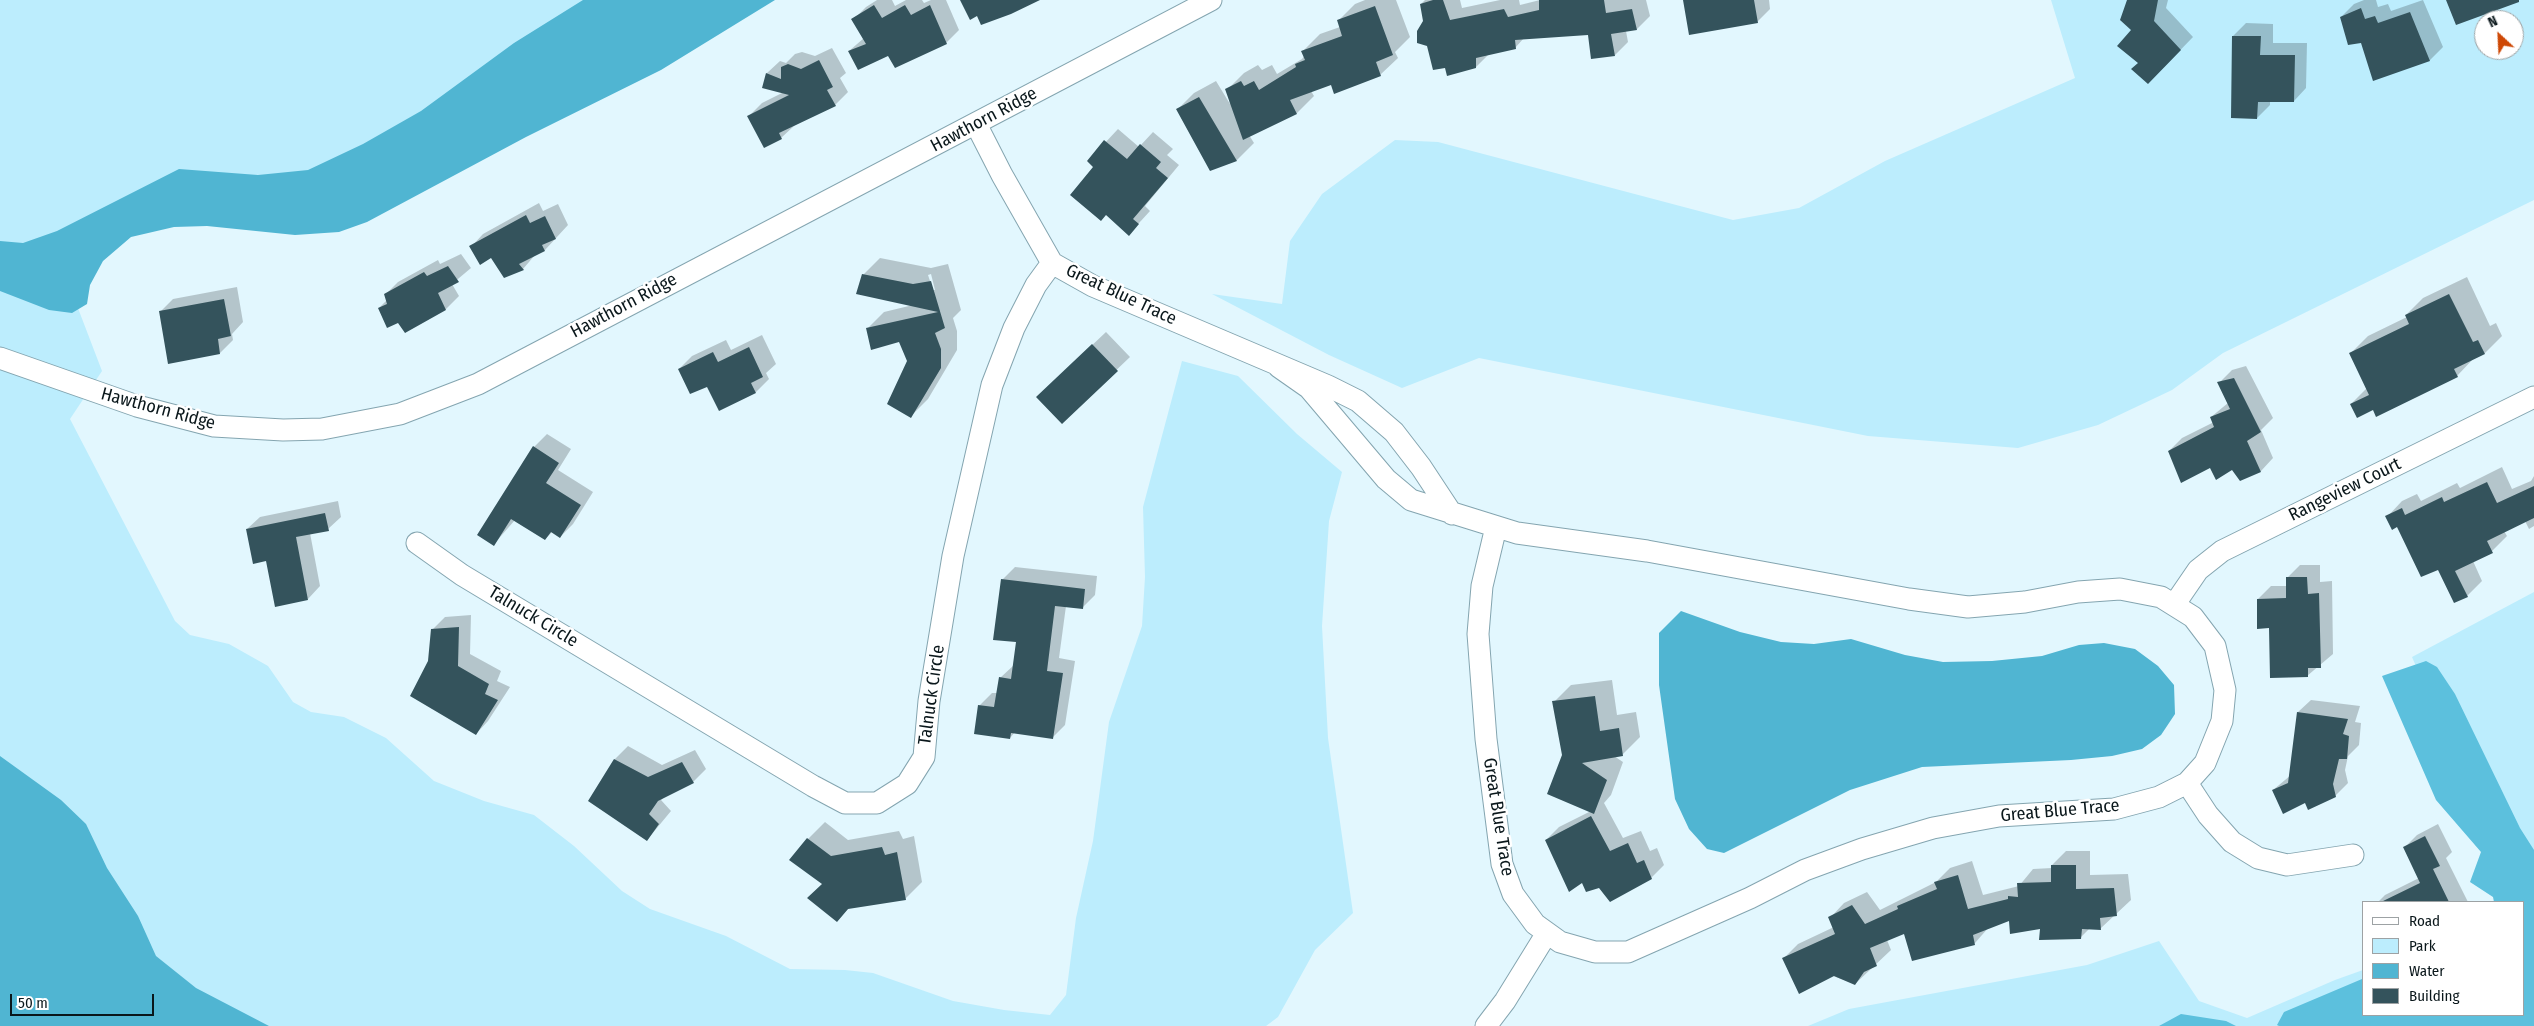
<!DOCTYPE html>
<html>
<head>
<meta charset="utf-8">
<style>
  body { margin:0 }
  #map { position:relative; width:2534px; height:1026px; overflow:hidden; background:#e2f7fe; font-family:"Fira Sans Condensed",sans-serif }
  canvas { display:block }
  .legend { position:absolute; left:2362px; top:901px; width:162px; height:115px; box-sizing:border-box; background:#fff; border:1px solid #9da2a4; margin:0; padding:6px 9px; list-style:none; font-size:15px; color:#0a171b }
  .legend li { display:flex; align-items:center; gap:10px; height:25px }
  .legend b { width:25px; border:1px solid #9da2a4 }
  .north { position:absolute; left:2474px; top:10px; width:50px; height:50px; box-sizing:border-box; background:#fff; border:1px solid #9da2a4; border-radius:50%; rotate:335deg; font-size:14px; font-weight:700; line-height:20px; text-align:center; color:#0a171b }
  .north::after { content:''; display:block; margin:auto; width:18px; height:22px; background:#ce4906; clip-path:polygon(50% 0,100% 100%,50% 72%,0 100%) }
  .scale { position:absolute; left:10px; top:994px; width:144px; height:22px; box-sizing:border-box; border:2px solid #0a171b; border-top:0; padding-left:6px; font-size:15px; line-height:18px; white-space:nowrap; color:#0a171b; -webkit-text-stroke:4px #fff; paint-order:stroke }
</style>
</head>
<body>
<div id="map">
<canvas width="2534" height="1026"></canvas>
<ul class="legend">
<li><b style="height:6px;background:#fff"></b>Road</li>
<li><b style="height:14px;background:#bcedfd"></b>Park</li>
<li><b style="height:14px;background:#50b5d2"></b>Water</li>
<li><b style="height:14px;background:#34535c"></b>Building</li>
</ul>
<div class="north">N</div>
<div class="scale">50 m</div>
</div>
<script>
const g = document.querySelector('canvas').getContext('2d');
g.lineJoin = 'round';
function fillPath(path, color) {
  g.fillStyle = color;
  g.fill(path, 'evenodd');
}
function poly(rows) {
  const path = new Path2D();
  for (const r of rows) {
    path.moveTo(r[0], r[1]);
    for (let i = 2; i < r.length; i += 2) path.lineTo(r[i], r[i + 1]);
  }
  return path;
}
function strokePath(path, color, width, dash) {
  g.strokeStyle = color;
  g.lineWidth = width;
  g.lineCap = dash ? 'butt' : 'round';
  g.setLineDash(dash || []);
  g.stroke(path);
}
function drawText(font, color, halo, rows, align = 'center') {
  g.font = font + ' "Fira Sans Condensed",sans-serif';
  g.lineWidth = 5;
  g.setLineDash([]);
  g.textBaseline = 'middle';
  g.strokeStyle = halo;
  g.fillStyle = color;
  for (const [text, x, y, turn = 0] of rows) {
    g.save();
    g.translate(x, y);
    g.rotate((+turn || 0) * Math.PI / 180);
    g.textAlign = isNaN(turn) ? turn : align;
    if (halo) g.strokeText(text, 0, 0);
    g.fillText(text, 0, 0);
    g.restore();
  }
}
const green = poly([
  [0,0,736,0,322,184,134,222,68,282,102,371,70,419,175,621,190,635,229,644,268,666,293,702,311,712,344,717,386,738,434,781,484,801,534,815,574,846,622,891,650,909,726,936,790,969,845,970,873,973,953,1001,1004,1010,1050,1015,1066,995,1076,918,1093,841,1109,722,1142,626,1145,577,1143,507,1182,361,1238,376,1297,434,1342,472,1329,521,1322,626,1328,738,1353,913,1315,950,1278,1017,1266,1026,0,1026],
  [2051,0,2534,0,2534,200,2223,353,2172,390,2098,425,2018,448,1868,436,1479,358,1402,388,1329,355,1212,294,1282,304,1290,241,1322,194,1395,140,1438,142,1733,220,1799,208,1885,161,2075,78],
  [2484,20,2514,20,2514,50,2484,50],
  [2534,592,2534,1026,1808,1026,1849,1009,2087,965,2159,941,2199,1001,2247,1018,2335,980,2363,970,2363,1015,2523,1015,2523,902,2518,902,2412,657]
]);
const forest = poly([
  [2426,661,2437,667,2455,694,2520,828,2534,850,2534,1026,2279,1026,2277,1025,2284,1012,2362,979,2363,1015,2523,1015,2523,902,2494,902,2493,897,2470,882,2481,852,2436,800,2382,676],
  [2181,1014,2226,1021,2236,1026,2159,1026]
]);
const water = poly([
  [583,0,775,0,661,70,526,137,367,222,339,232,295,235,207,226,174,227,131,237,103,261,90,285,87,304,72,313,49,310,0,291,0,241,23,243,57,231,179,169,258,175,308,170,363,144,421,111,514,43],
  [1681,611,1740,632,1781,642,1814,644,1851,639,1905,655,1943,662,1992,661,2042,656,2079,645,2104,643,2135,649,2158,666,2174,685,2175,714,2161,735,2142,749,2112,756,2071,760,1922,767,1850,790,1724,853,1707,849,1689,829,1675,799,1659,685,1659,633],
  [0,756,61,800,86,824,107,868,138,916,156,956,196,988,269,1026,0,1026]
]);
const shadow = poly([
  [877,0,892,0,895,6,906,0,922,0,924,3,931,0,946,0,959,30,946,43,888,54,849,51,864,38,853,20,866,7],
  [1365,0,1396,0,1410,37,1395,52,1398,58,1380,75,1332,83,1311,91,1314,96,1297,113,1249,135,1254,143,1237,160,1210,170,1177,110,1194,93,1216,81,1230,104,1227,90,1244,73,1258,65,1262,70,1272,65,1277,74,1302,59,1304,56,1303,51,1320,34,1340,27,1338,21,1355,4],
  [1425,0,1460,0,1462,8,1500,0,1519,0,1520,5,1540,0,1646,0,1650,16,1637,29,1626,31,1628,42,1615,55,1589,33,1524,38,1515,48,1489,54,1476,67,1446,67,1424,21,1421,4],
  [1684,0,1769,0,1770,9,1757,22],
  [2128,0,2168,0,2166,8,2193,37,2161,70,2133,30],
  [2364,0,2376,0,2378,7,2388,4,2391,11,2423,0,2443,47,2430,60,2374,79,2362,41,2341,17,2354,4],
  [2246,23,2273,24,2273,43,2307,43,2306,88,2294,101,2270,101,2270,105,2257,118,2233,36],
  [832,48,846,73,840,78,848,92,835,105,794,126,781,138,749,116,762,103,784,92,764,87,767,73,780,61,786,63,795,54,802,52,815,56],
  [1118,129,1139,147,1153,132,1173,149,1167,155,1179,165,1145,206,1150,211,1129,234,1095,167,1088,161],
  [539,203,543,211,558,204,568,225,545,250,535,255,523,269,505,277,491,256,471,247,483,234],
  [461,254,471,268,452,284,459,296,446,309,405,331,399,321,379,308,387,300,385,295,398,282,438,260,440,264],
  [880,258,931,268,948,264,961,310,953,318,957,331,957,350,928,399,911,416,909,361,900,340,867,329,884,312,913,305,863,275],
  [931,274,935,290,933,290,928,275],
  [2467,277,2490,326,2496,323,2502,336,2485,353,2474,358,2457,376,2374,408,2351,404,2367,388,2350,354,2368,336,2407,317,2406,315,2423,298],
  [237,287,243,322,232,334,233,340,220,353,169,363,160,312,173,299],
  [1106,332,1130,357,1062,422,1051,384],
  [762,335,776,364,766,373,769,379,756,392,719,409,708,385,679,369,692,356,726,340,731,350],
  [2246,366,2273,418,2261,430,2273,458,2261,471,2240,479,2232,469,2211,467,2169,451,2182,438,2214,422,2211,417,2228,403,2219,383,2232,370],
  [547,434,571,449,558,470,593,492,573,524,560,537,552,532,545,539,515,520,494,544,534,447],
  [2502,467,2512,489,2531,481,2534,476,2534,526,2529,529,2525,521,2504,531,2507,536,2492,551,2473,561,2482,581,2467,596,2387,517,2402,501,2417,494,2421,501,2457,483,2460,488],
  [338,501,341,517,328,529,310,533,320,586,308,599,267,560,247,529,260,517],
  [2300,565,2320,565,2320,582,2332,581,2333,654,2307,676,2271,627,2258,599,2271,586,2287,586,2287,578],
  [1015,567,1097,576,1095,595,1082,608,1066,606,1059,658,1075,661,1065,725,1052,738,1015,732,1010,738,979,706,992,693,997,693,1000,678,1014,665,1017,641,1002,580],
  [471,615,470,654,501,671,497,681,510,687,488,721,476,734,429,662,432,630,445,617],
  [1612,680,1617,715,1636,712,1640,737,1623,754,1614,756,1623,762,1611,795,1604,803,1623,838,1641,831,1650,851,1657,848,1664,865,1651,878,1599,886,1583,881,1546,840,1559,827,1591,811,1564,755,1554,702,1571,685],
  [2311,700,2360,706,2355,722,2361,723,2359,745,2348,756,2345,770,2348,783,2335,796,2306,801,2273,790,2291,775,2298,712],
  [628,746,662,765,695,750,706,769,693,782,664,797,661,800,671,811,647,840,590,800,615,759],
  [825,822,848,840,899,831,903,839,914,836,922,882,905,899,849,908,837,921,808,839],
  [2438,824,2452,852,2446,858,2468,902,2378,902,2385,895,2419,878,2404,848,2417,835],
  [2066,851,2090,851,2090,875,2128,874,2131,900,2101,928,2090,928,2080,938,2010,920,1989,927,1975,943,1913,960,1905,932,1887,940,1891,950,1855,984,1784,958,1798,944,1834,927,1830,918,1844,903,1867,892,1880,910,1936,882,1950,868,1972,861,1983,895,2019,886,2033,869,2052,868,2052,865]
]);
const building = poly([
  [960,0,1040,0,1011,14,981,25,977,16,970,20],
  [1433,0,1443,0,1450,20,1504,9,1508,17,1539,10,1539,0,1604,0,1606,13,1632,9,1637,30,1611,34,1615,56,1591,59,1588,35,1515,40,1516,49,1476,58,1476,68,1447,76,1445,68,1433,70,1427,46,1417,43,1417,31,1423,21,1420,4],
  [1683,0,1754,0,1758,23,1689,35],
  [2127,0,2158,0,2154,21,2181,50,2148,84,2131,69,2138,63,2117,46,2131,30,2120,20],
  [2446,0,2519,0,2519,2,2456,25],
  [874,5,882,18,905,5,911,15,930,5,947,44,895,68,888,56,858,70,848,51,866,44,851,19],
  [1375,6,1393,55,1376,62,1381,76,1334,94,1331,85,1290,100,1297,114,1243,140,1225,89,1241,81,1244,86,1254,81,1259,90,1296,67,1295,64,1305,60,1301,51,1342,36,1337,20],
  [2361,8,2365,19,2375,16,2378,23,2410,12,2430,61,2373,81,2361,43,2348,45,2340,17],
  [2232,36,2261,36,2260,55,2295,55,2294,102,2258,102,2257,119,2231,118],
  [819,60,833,87,827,90,836,106,779,133,782,139,764,148,747,116,789,95,762,88,766,73,781,79,781,67,788,64,801,69],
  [1199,97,1237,161,1210,171,1176,109],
  [1104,140,1127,159,1140,144,1161,162,1156,168,1168,178,1133,219,1139,224,1129,236,1106,215,1101,221,1070,195,1093,167,1087,161],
  [526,215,530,223,545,216,556,239,542,245,545,251,519,264,524,270,504,278,491,258,480,265,469,246],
  [448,266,459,282,438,293,446,310,405,333,398,323,387,328,378,308,387,304,384,294,424,272,427,276],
  [862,274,913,284,931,281,945,328,935,333,941,349,941,368,911,418,887,404,907,361,899,342,871,350,866,328,938,312,856,294],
  [2449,294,2473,342,2478,340,2485,354,2454,369,2458,377,2376,417,2373,410,2357,418,2350,404,2369,395,2349,353,2409,324,2405,315],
  [224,299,231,336,218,339,220,354,168,364,159,311],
  [1092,344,1118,371,1062,424,1036,397],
  [749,347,763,377,751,383,756,393,719,411,707,387,690,394,678,369,713,352,718,362],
  [2234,378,2261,432,2247,441,2261,472,2240,481,2232,470,2216,480,2210,468,2181,483,2168,451,2214,427,2210,417,2230,409,2217,382],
  [533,446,559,463,546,483,581,505,560,538,551,532,545,540,511,519,494,546,477,535],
  [2487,482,2497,503,2534,486,2534,518,2487,541,2493,553,2455,571,2468,597,2454,603,2438,570,2421,577,2397,527,2392,530,2385,516,2402,508,2405,515,2442,497,2444,502],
  [325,513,329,531,296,537,308,600,275,607,266,561,253,564,246,529],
  [2286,577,2307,577,2308,594,2319,593,2321,668,2308,668,2308,677,2270,678,2269,628,2257,629,2257,599,2286,598],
  [1001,579,1085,589,1083,609,1055,606,1047,671,1063,673,1053,739,1011,733,1010,739,974,734,978,705,994,707,999,677,1011,679,1016,642,993,640],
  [459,627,458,666,489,684,485,694,498,700,476,735,410,696,428,661,431,629],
  [1595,696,1600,731,1619,728,1623,756,1582,763,1607,780,1594,814,1547,794,1562,755,1552,701],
  [2297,712,2348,719,2343,734,2349,736,2347,759,2339,759,2333,784,2336,797,2308,810,2305,803,2283,814,2272,790,2288,783],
  [614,759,648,777,682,762,694,783,658,801,649,814,659,824,647,841,588,801],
  [1591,816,1610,851,1628,843,1637,863,1644,860,1652,879,1610,902,1599,888,1586,892,1582,883,1569,892,1545,840],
  [2425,836,2440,866,2433,869,2449,902,2381,902,2420,883,2403,847],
  [807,838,831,856,882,847,885,855,897,852,906,900,848,909,837,922,807,898,822,884,789,860],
  [2051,865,2076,865,2076,889,2114,888,2117,916,2100,918,2101,930,2082,929,2081,939,2039,940,2040,929,2010,934,2009,921,1973,935,1975,945,1912,961,1904,934,1870,948,1877,966,1864,972,1855,985,1834,976,1799,994,1782,958,1835,934,1828,917,1852,905,1865,924,1898,909,1897,906,1937,889,1934,882,1958,875,1968,909,2008,899,2008,896,2018,897,2017,883,2051,882]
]);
const minor = poly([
  [976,124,1002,175,1052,263,1093,286,1328,386,1358,401,1394,432,1421,467,1452,514],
  [0,358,137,406,214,426,283,430,322,429,400,414,478,384,1211,0],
  [1279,367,1309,388,1386,479,1411,500,1517,533,1647,551,1909,599,1968,607,2025,602,2078,592,2120,589,2161,597,2193,617,2215,646,2225,690,2222,721,2205,763,2187,783,2159,797,2114,809,1999,816,1933,828,1862,849,1805,870,1750,898,1628,952,1595,952,1560,942,1535,924,1513,894,1502,864,1486,739,1478,634,1482,586,1496,527],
  [417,543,462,575,813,786,845,803,877,803,907,784,924,757,929,701,953,556,992,385,1014,328,1036,285,1052,263],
  [2174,605,2198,570,2222,551,2534,397],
  [2187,783,2208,815,2232,842,2258,858,2287,865,2353,855],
  [1486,1026,1505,1001,1547,933]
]);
const streetNames = [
  ["Hawthorn Ridge",984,120,-28],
  ["Great Blue Trace",1121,295,25],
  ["Hawthorn Ridge",624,306,-28],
  ["Hawthorn Ridge",158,409,15],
  ["Rangeview Court",2345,490,-26],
  ["Talnuck Circle",533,617,31],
  ["Talnuck Circle",932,695,-82],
  ["Great Blue Trace",2060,811,-5],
  ["Great Blue Trace",1498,817,81]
];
fillPath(green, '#bcedfd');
fillPath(forest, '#5cc0dd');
fillPath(water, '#50b5d2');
fillPath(shadow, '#0003');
fillPath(building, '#34535c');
strokePath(minor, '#84a5b0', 23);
strokePath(minor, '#fff', 21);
drawText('18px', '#0a171b', '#fff', streetNames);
</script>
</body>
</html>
